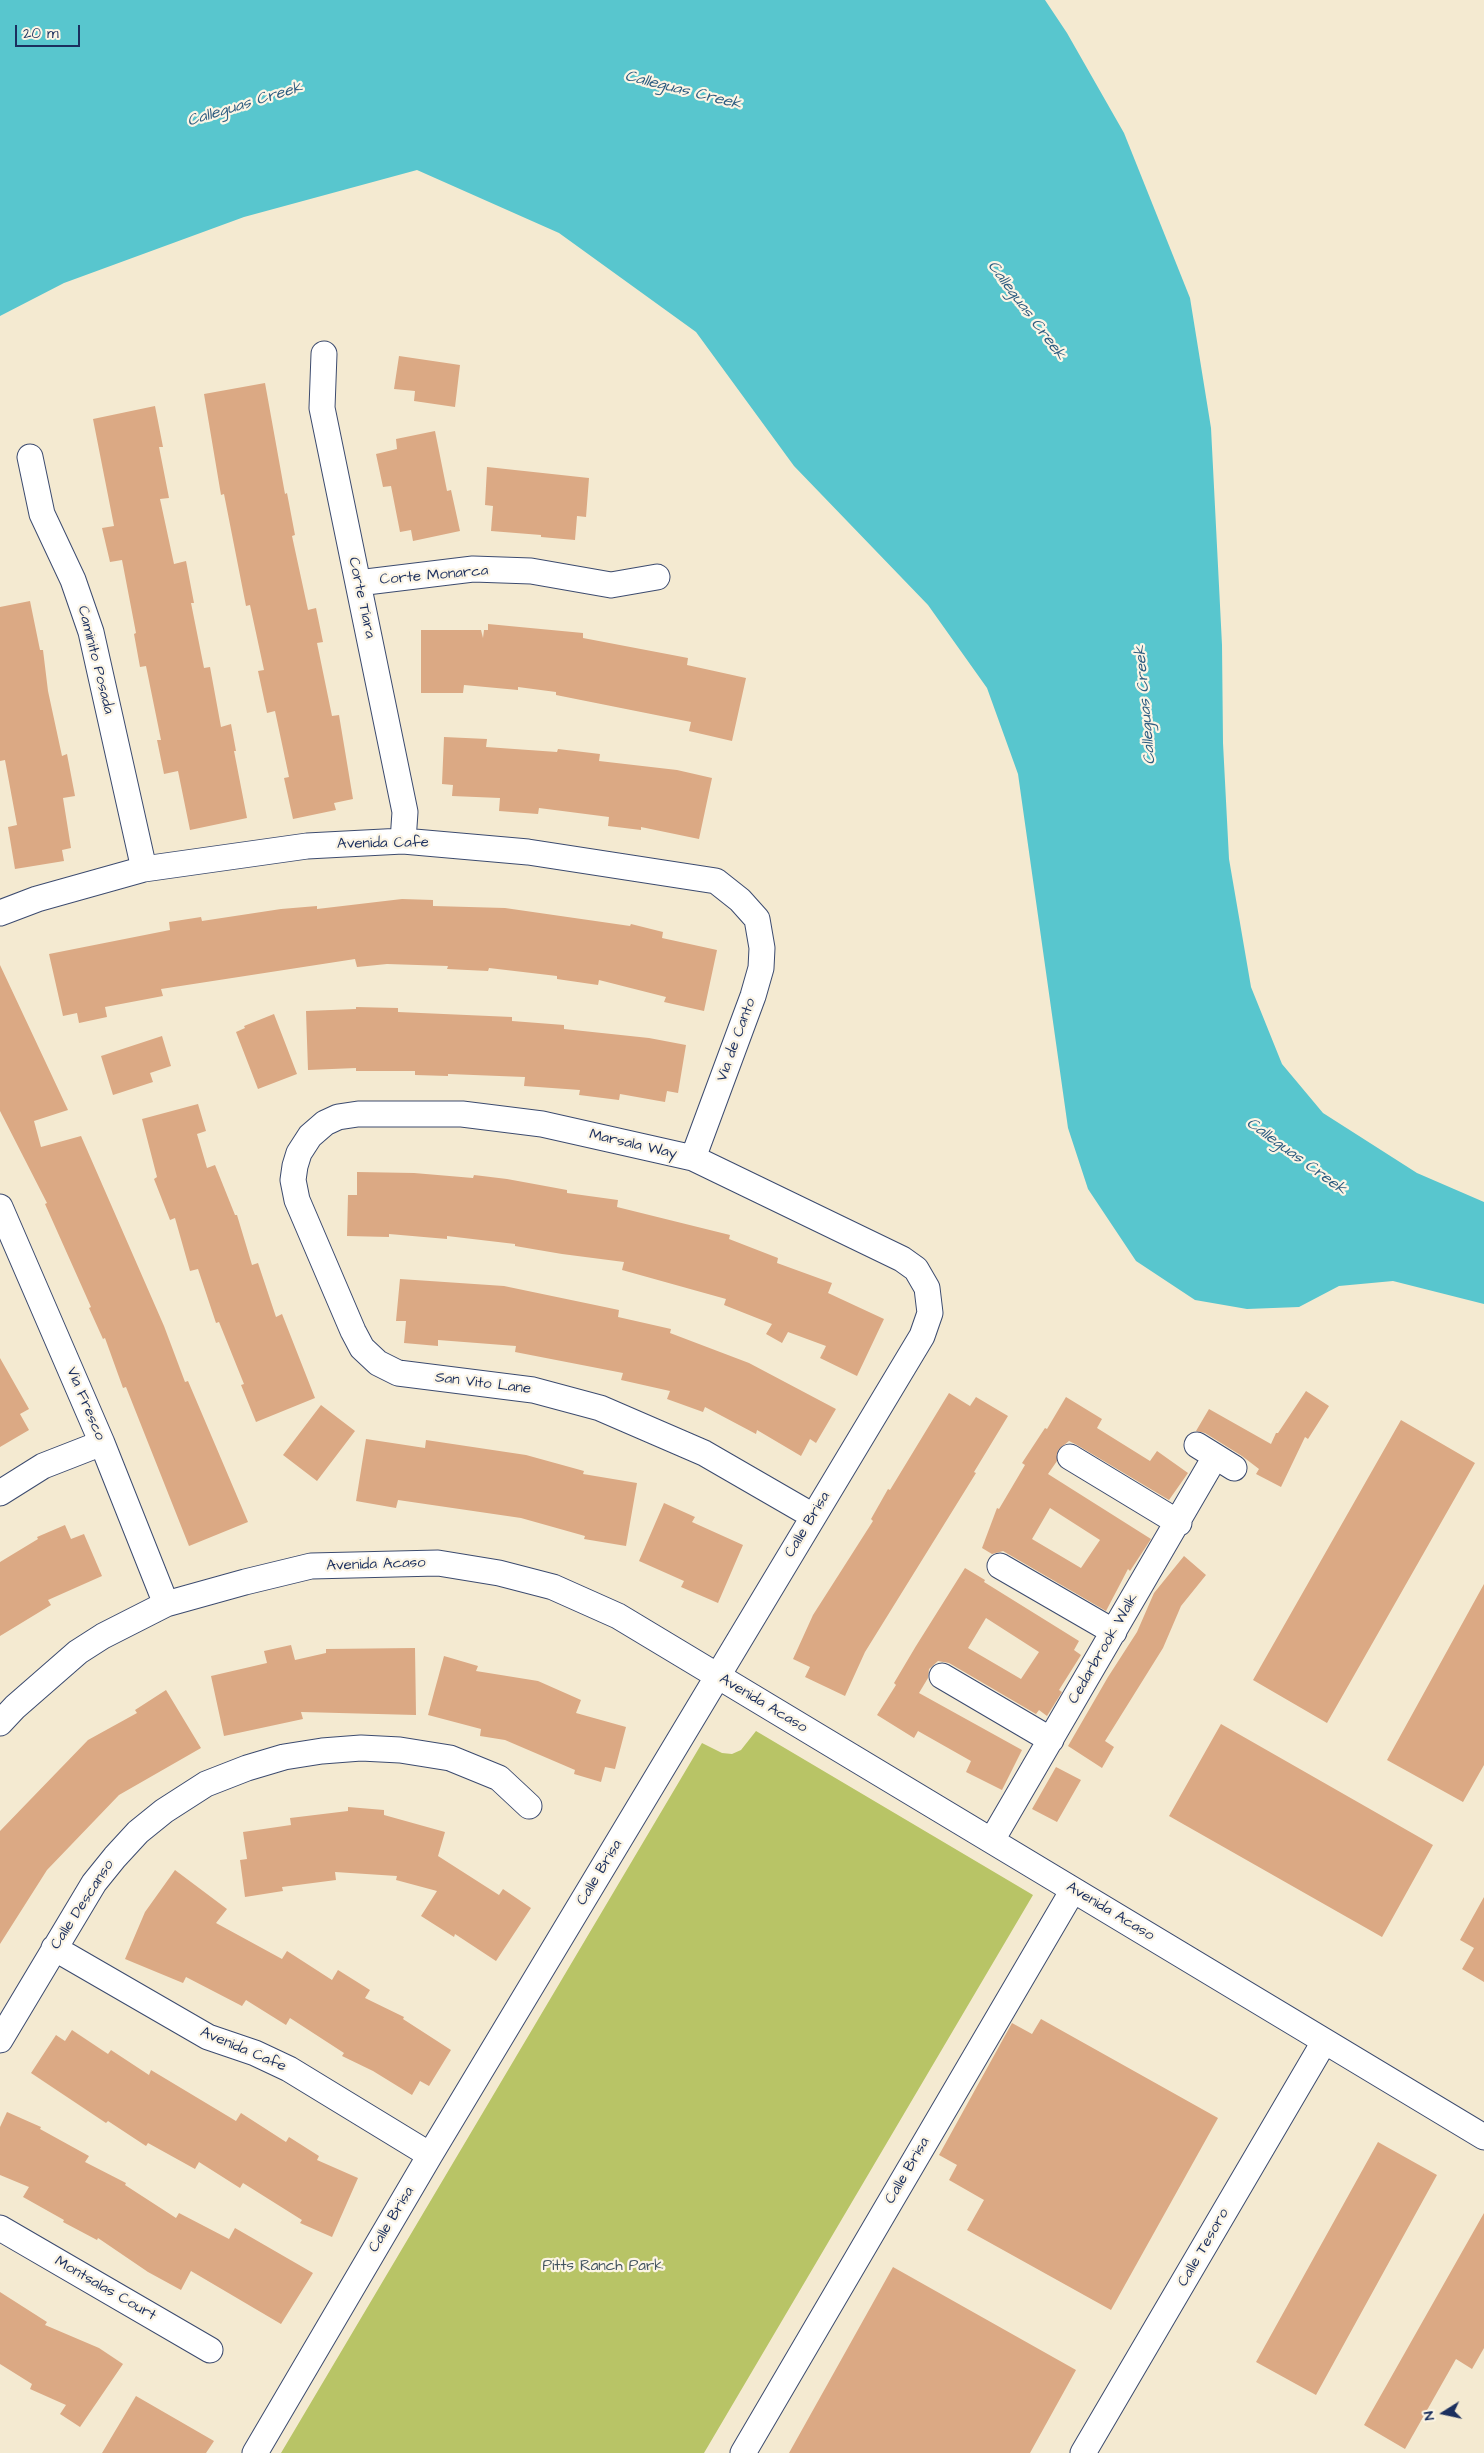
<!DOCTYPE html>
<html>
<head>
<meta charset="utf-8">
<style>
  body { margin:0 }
  #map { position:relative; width:1484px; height:2453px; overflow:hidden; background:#f4ead1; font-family:"Architects Daughter",sans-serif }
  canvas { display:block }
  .north { position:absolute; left:1419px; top:2388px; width:50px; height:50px; -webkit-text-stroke:4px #fcf5e5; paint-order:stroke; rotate:260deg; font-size:14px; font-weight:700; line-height:20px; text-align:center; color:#1b2f5e }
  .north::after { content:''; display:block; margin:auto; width:18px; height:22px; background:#1b2f5e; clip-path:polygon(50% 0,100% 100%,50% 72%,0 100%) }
  .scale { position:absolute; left:15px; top:25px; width:65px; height:22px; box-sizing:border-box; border:2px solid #1b2f5e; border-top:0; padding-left:6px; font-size:15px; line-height:18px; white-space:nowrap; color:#1b2f5e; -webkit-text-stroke:4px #fcf5e5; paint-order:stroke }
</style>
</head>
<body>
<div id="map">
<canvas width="1484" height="2453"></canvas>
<div class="north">N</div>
<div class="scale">20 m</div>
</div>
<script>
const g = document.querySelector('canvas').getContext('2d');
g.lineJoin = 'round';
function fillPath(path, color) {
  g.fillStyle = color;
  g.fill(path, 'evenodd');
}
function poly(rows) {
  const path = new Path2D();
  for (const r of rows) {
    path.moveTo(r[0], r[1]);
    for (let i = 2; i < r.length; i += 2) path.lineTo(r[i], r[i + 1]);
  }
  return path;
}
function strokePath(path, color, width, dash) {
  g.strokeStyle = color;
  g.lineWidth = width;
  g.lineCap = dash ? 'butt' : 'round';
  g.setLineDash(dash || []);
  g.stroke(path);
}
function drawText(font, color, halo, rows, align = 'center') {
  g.font = font + ' "Architects Daughter",sans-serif';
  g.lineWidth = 4.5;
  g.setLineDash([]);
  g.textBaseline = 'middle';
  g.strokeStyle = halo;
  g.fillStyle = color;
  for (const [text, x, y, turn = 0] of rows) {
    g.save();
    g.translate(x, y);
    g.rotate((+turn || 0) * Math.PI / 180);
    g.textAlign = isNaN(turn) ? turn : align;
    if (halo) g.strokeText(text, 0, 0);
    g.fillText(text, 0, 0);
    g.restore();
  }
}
const green = poly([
  [756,1731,1033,1895,704,2453,281,2453,702,1743,722,1753,732,1754,741,1750]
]);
const water = poly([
  [0,0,1045,0,1067,33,1124,133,1190,298,1211,428,1222,645,1223,743,1229,859,1251,987,1282,1064,1323,1113,1417,1173,1484,1202,1484,1304,1393,1281,1339,1286,1299,1307,1247,1309,1195,1300,1136,1261,1088,1189,1068,1128,1018,774,987,688,928,605,794,466,696,332,559,233,417,170,244,217,64,283,0,316]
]);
const building = poly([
  [399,356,460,365,455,407,414,401,415,391,394,389],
  [265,383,285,494,287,493,295,535,292,536,308,610,316,608,323,642,317,643,332,716,339,715,353,799,334,803,336,810,293,819,284,778,289,777,275,711,267,713,258,671,264,670,250,605,246,606,224,494,221,495,204,394],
  [155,406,163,447,159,447,169,498,160,499,174,564,186,561,194,603,191,603,204,668,210,667,221,727,231,724,236,751,234,751,247,818,190,830,178,771,164,774,157,740,161,740,146,666,140,667,134,634,136,633,122,560,110,562,102,528,114,526,93,419],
  [435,431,447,491,451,490,460,531,413,541,411,530,400,532,391,486,383,487,376,454,397,449,396,439],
  [487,467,589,478,586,517,577,516,575,540,541,537,541,535,491,531,493,506,485,505],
  [30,601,40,650,43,650,48,691,62,756,67,754,75,796,63,798,71,848,62,850,64,861,15,869,8,827,17,825,5,760,0,761,0,607],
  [488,624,583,633,583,638,688,658,687,665,746,678,732,741,689,731,691,722,556,695,556,692,518,687,518,690,464,685,463,693,421,693,421,630,481,630,483,638,484,630,488,630],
  [444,737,487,739,486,747,557,752,558,749,600,754,599,761,677,770,712,778,699,839,641,827,641,830,608,826,609,817,539,808,538,814,499,811,500,798,452,796,453,785,442,784],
  [402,899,433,900,433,906,505,908,630,926,631,924,663,932,662,938,717,950,704,1011,664,1002,666,997,599,980,598,985,557,979,557,976,489,968,488,971,447,969,448,966,387,964,357,967,355,959,161,989,163,996,105,1007,107,1017,79,1023,77,1013,63,1016,49,954,170,930,169,922,201,917,202,921,281,909,317,906,317,909],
  [0,965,68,1110,34,1121,41,1147,81,1136,164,1326,185,1382,188,1381,248,1522,189,1546,126,1387,123,1388,105,1338,103,1339,89,1308,91,1307,45,1204,47,1203,0,1111],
  [356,1007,398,1008,398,1012,512,1017,512,1021,564,1025,564,1029,649,1038,686,1045,678,1093,667,1091,665,1102,620,1094,619,1100,579,1095,580,1090,524,1086,525,1077,448,1074,448,1076,415,1075,415,1071,356,1071,356,1068,308,1070,306,1011,356,1009],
  [274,1014,297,1074,258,1089,236,1032,245,1028,244,1026],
  [162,1036,171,1066,150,1073,153,1082,113,1095,101,1056],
  [198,1104,206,1131,197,1134,207,1168,215,1165,235,1215,237,1215,252,1265,258,1263,276,1317,282,1314,315,1398,256,1422,241,1385,244,1384,219,1322,216,1323,198,1269,190,1271,175,1218,170,1220,154,1179,157,1177,142,1119],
  [357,1172,414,1173,473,1178,474,1175,507,1179,567,1190,567,1193,618,1200,617,1207,730,1235,729,1239,778,1258,777,1263,832,1283,828,1293,884,1319,857,1376,820,1358,826,1346,788,1332,782,1343,766,1334,772,1324,724,1305,726,1299,622,1270,624,1262,562,1254,515,1246,515,1244,447,1236,447,1239,389,1234,389,1237,347,1236,348,1195,357,1195],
  [400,1279,504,1286,619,1310,618,1317,671,1329,670,1333,749,1363,836,1409,816,1443,810,1439,801,1456,757,1430,756,1434,705,1407,703,1412,667,1399,670,1391,621,1380,623,1373,515,1352,516,1346,438,1340,438,1346,404,1343,406,1321,396,1321],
  [0,1358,29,1409,20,1414,29,1430,0,1447],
  [1306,1391,1329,1406,1308,1439,1305,1437,1281,1487,1256,1474,1259,1469,1242,1456,1205,1433,1196,1431,1209,1409,1271,1444,1276,1433,1278,1433],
  [949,1393,970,1406,976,1397,1008,1416,974,1472,976,1473,865,1652,845,1696,805,1677,810,1667,793,1659,813,1615,873,1521,871,1519,888,1489,890,1490],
  [1066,1397,1102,1419,1097,1428,1150,1461,1157,1451,1188,1473,1169,1500,1077,1445,1069,1441,1058,1450,1057,1461,1048,1474,1151,1539,1130,1571,1128,1569,1106,1611,1003,1551,992,1554,982,1548,997,1508,999,1509,1025,1465,1022,1463,1045,1428,1047,1429],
  [1050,1508,1100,1540,1081,1568,1032,1539],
  [321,1405,355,1431,317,1481,283,1455],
  [1401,1420,1475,1463,1327,1723,1253,1680],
  [366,1439,425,1448,426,1440,526,1455,584,1471,583,1474,637,1483,626,1546,584,1539,585,1536,521,1518,398,1500,396,1508,356,1501],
  [664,1503,695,1517,692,1522,743,1545,718,1603,681,1587,684,1581,639,1561],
  [65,1525,71,1539,84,1534,102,1576,48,1600,51,1605,0,1636,0,1562,38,1539,37,1537],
  [1184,1556,1206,1575,1181,1606,1163,1648,1105,1741,1114,1747,1102,1768,1068,1746,1108,1677,1137,1632,1154,1593],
  [965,1568,985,1580,984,1582,1079,1641,1074,1650,1081,1655,1059,1690,1062,1692,1047,1716,1039,1710,1036,1714,949,1663,938,1661,929,1669,928,1678,919,1693,1022,1750,1002,1790,966,1772,971,1761,918,1731,914,1738,877,1715,896,1685,894,1683,916,1646],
  [986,1618,1039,1652,1021,1679,968,1648],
  [1484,1584,1484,1765,1463,1802,1387,1760],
  [291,1645,295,1660,326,1653,326,1649,415,1648,416,1715,301,1712,303,1719,224,1736,211,1676,267,1663,264,1651],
  [444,1656,478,1666,476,1671,538,1681,581,1700,576,1713,626,1727,615,1769,605,1767,601,1782,574,1774,575,1770,505,1740,480,1736,481,1729,428,1715],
  [166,1690,201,1748,119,1795,47,1870,0,1944,0,1831,88,1740,137,1713,135,1710],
  [1221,1724,1433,1845,1382,1937,1169,1816],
  [1056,1767,1081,1780,1057,1822,1032,1809],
  [348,1807,384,1810,384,1815,445,1832,438,1856,499,1895,503,1889,531,1908,496,1961,455,1934,454,1937,421,1916,437,1891,396,1880,397,1876,335,1872,336,1880,282,1887,283,1891,245,1897,240,1860,247,1859,243,1832,291,1825,290,1818,348,1811],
  [175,1870,227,1909,216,1923,282,1959,287,1951,332,1980,338,1970,370,1990,365,1998,404,2017,403,2019,451,2050,429,2086,420,2081,412,2095,373,2071,342,2056,344,2053,290,2018,286,2025,246,2000,242,2006,186,1977,183,1983,125,1959,145,1912],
  [1484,1897,1484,1982,1462,1969,1474,1948,1460,1940],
  [1041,2019,1218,2118,1111,2310,967,2230,984,2200,949,2180,957,2165,939,2155,1012,2023,1032,2034],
  [72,2030,108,2054,111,2050,149,2075,151,2070,236,2121,241,2113,286,2142,289,2137,319,2156,317,2160,358,2178,332,2237,300,2223,302,2220,243,2183,240,2188,199,2162,195,2169,148,2143,146,2146,108,2121,106,2123,31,2073,56,2035,65,2041],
  [7,2112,41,2127,40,2129,89,2156,85,2162,126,2183,125,2185,176,2218,179,2213,229,2239,235,2228,313,2273,281,2324,191,2271,181,2290,148,2272,98,2238,97,2240,63,2222,64,2220,23,2197,29,2187,0,2175,0,2127],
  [1378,2142,1437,2175,1316,2395,1256,2362],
  [1484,2213,1484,2348,1472,2369,1456,2359,1405,2449,1364,2425],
  [893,2267,1076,2370,1030,2453,789,2453],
  [0,2292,47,2322,45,2325,99,2348,123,2364,80,2427,60,2414,66,2405,30,2389,32,2384,0,2364],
  [136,2396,214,2441,206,2453,102,2453]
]);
const minor = poly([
  [324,354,322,408,405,812,403,841],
  [30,457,42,514,73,580,91,632,144,869],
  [358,583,473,569,531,571,611,585,657,577],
  [0,913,37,899,144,869,307,846,403,841,528,852,716,881,740,900,757,919,762,948,761,968,753,996,693,1158],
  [0,1207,102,1443,166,1604],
  [1197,1445,1234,1468],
  [1070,1457,1179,1523],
  [0,1493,43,1466,102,1443],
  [1000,1566,1114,1632],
  [942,1676,1051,1740],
  [0,1723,15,1707,78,1652,103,1636,166,1604,245,1582,311,1566,438,1563,499,1573,553,1587,618,1616,1484,2137],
  [992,1840,1215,1457],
  [54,1948,208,2037,255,2053,289,2069,430,2155],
  [0,2040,94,1883,115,1857,138,1832,164,1811,206,1784,247,1768,284,1757,322,1751,361,1748,400,1750,450,1758,499,1778,529,1806],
  [0,2228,210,2350],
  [255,2453,430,2155,922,1336,930,1313,927,1288,916,1269,902,1259,693,1158,542,1124,462,1114,358,1114,338,1117,325,1123,310,1136,299,1153,295,1166,293,1180,297,1200,353,1331,362,1348,378,1363,398,1373,533,1390,600,1408,704,1453,813,1516],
  [743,2453,1073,1890],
  [1083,2453,1324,2042]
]);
const streetNames = [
  ["Corte Monarca",434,576,-5],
  ["Corte Tiara",361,598,78],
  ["Caminito Posada",95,660,76],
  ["Avenida Cafe",383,844,-1],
  ["Via de Canto",737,1040,-70],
  ["Marsala Way",633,1145,13],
  ["San Vito Lane",483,1384,7],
  ["Via Fresco",85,1404,67],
  ["Calle Brisa",808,1525,-59],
  ["Avenida Acaso",376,1565,-2],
  ["Cedarbrook Walk",1104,1649,-60],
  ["Avenida Acaso",763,1704,31],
  ["Calle Brisa",600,1873,-59],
  ["Calle Descanso",83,1905,-57],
  ["Avenida Acaso",1110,1912,31],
  ["Avenida Cafe",243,2050,23],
  ["Calle Brisa",908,2171,-60],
  ["Calle Brisa",392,2220,-59],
  ["Calle Tesoro",1204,2248,-60],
  ["Montsalas Court",105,2289,30]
];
const parkNames = [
  ["Pitts Ranch Park",603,2267]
];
const waterNames = [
  ["Calleguas Creek",683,91,14],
  ["Calleguas Creek",245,105,-17],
  ["Calleguas Creek",1026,311,53],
  ["Calleguas Creek",1146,705,-95],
  ["Calleguas Creek",1296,1157,36]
];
fillPath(green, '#b8c466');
fillPath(water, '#58c6ce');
fillPath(building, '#dba984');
strokePath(minor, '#3c4b6f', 27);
strokePath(minor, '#fff', 25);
drawText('15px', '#1b2f5e', '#fcf5e5', streetNames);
drawText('15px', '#425460', '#fcf5e5', parkNames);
drawText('italic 16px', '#2d5c80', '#fcf5e5', waterNames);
</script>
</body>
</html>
